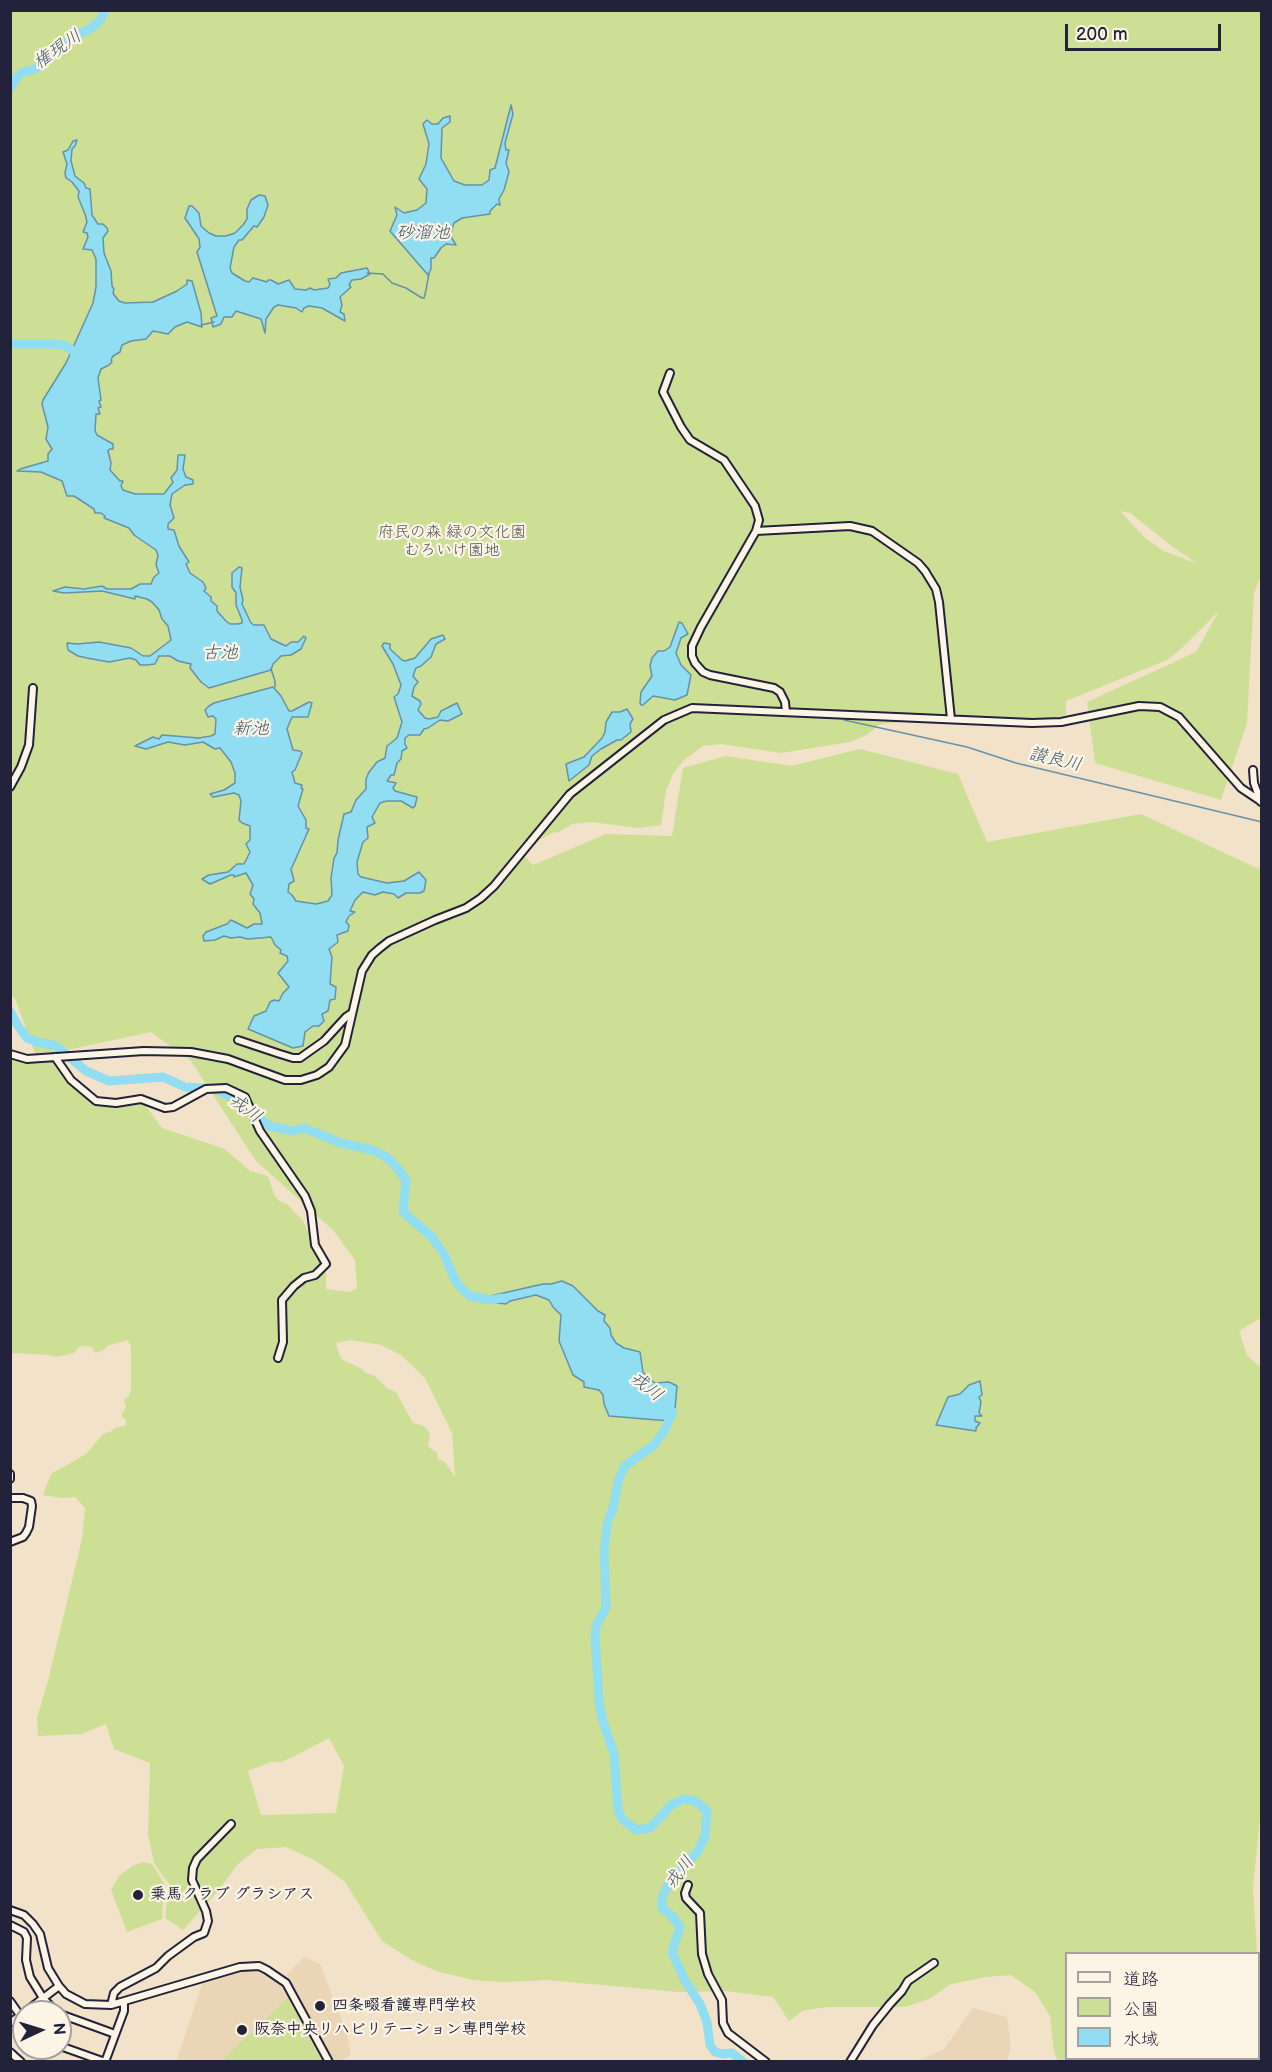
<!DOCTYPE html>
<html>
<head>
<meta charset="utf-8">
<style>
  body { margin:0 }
  #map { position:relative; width:1272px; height:2072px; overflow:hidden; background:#f2e2ca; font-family:"Balsamiq Sans","Klee One",sans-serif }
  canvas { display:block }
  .frame { position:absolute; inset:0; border:12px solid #22223b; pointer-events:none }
  .legend { position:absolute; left:1065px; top:1952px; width:195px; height:108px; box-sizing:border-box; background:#fcf5e5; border:2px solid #a5a1a1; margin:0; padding:8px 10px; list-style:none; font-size:18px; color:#22223b }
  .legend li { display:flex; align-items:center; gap:12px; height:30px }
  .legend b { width:30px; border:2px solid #a5a1a1 }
  .north { position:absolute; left:12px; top:2000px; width:60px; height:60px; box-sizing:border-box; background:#fcf5e5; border:2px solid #a5a1a1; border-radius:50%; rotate:86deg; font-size:16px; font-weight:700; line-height:24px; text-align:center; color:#22223b }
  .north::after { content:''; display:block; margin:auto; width:21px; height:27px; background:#22223b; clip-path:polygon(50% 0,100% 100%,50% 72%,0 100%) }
  .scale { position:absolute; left:1065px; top:24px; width:156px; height:27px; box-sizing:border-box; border:3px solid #22223b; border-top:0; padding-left:8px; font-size:18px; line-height:21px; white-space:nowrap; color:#22223b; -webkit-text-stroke:4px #fcf5e5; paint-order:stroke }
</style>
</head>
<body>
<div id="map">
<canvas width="1272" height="2072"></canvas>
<div class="frame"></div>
<ul class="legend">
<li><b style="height:8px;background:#fcf5e5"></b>道路</li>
<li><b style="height:16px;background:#ccdf94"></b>公園</li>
<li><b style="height:16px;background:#91ddf1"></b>水域</li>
</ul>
<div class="north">N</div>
<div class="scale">200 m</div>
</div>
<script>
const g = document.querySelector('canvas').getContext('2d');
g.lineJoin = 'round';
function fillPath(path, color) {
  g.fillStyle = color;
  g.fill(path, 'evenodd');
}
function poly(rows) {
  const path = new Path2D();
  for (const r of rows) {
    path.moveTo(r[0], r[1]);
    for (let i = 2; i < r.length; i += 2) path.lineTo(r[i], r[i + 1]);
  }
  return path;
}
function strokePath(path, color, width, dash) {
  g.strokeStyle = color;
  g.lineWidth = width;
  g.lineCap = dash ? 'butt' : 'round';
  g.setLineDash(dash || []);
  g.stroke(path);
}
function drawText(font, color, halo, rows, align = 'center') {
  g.font = font + ' "Balsamiq Sans","Klee One",sans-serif';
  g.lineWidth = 4.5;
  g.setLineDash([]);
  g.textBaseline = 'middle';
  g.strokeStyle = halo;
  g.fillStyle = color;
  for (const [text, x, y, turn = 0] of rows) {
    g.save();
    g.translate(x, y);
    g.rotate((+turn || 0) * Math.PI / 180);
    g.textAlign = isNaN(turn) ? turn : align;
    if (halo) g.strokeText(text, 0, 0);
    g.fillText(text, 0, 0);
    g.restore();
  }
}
const built = poly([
  [304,1957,320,1964,347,2033,351,2055,341,2061,334,2061,286,1975],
  [251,1970,270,1976,281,1985,288,1998,306,2062,176,2062,202,1984,240,1971],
  [973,2008,1007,2017,1011,2049,1007,2061,917,2061,944,2049]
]);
const green = poly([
  [11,11,1261,11,1261,575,1254,593,1247,723,1221,800,1095,763,1087,702,1196,652,1219,611,1179,651,1167,660,1066,701,1066,715,1039,721,926,715,917,721,880,724,867,735,850,742,781,753,721,744,703,746,683,761,673,774,666,791,661,825,639,828,592,822,572,824,557,833,555,832,533,843,547,828,538,824,533,832,517,849,533,865,606,834,672,836,683,768,726,756,791,766,860,749,958,774,987,842,1141,814,1261,870,1262,1317,1239,1331,1247,1355,1262,1369,1262,1797,1253,1888,1257,1953,1066,1954,1066,2058,1145,2059,1142,2061,1058,2061,1054,2052,1050,2016,1035,1992,1011,1975,986,1977,951,1984,929,1999,905,2007,826,2007,802,2011,789,2021,773,1997,726,1991,679,1992,547,1980,504,1982,473,1980,436,1971,410,1959,382,1941,345,1882,316,1861,286,1847,257,1849,238,1864,217,1892,183,1930,165,1918,169,1884,154,1863,148,1835,150,1763,114,1749,106,1724,81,1734,38,1736,37,1718,48,1681,82,1539,85,1508,75,1497,62,1498,43,1495,51,1474,86,1454,103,1434,112,1431,113,1429,126,1425,126,1420,122,1417,122,1413,126,1408,124,1399,129,1396,131,1388,131,1347,128,1340,107,1346,104,1350,95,1353,92,1347,83,1346,79,1347,74,1353,56,1357,48,1355,11,1353,10,1060,56,1063,64,1072,71,1087,98,1103,143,1102,162,1128,225,1149,250,1171,268,1176,274,1194,278,1200,288,1205,303,1221,322,1261,326,1264,326,1289,350,1292,357,1288,355,1260,333,1230,256,1161,191,1061,151,1032,58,1052,35,1053,15,999,11,995],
  [1120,511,1130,513,1173,547,1198,564,1164,551,1145,538],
  [351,1340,381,1345,401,1355,425,1378,452,1433,455,1477,445,1462,438,1459,437,1453,428,1446,430,1434,428,1430,424,1426,413,1423,396,1392,388,1389,374,1375,365,1373,362,1369,343,1360,340,1356,336,1343],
  [329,1738,344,1766,336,1813,261,1815,248,1771,271,1762,281,1762,293,1757],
  [144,1862,152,1864,164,1883,162,1919,127,1932,111,1890,119,1876,134,1865],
  [288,1998,322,2061,221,2061]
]);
const water = poly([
  [511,105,513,114,505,143,506,150,509,150,506,163,509,172,504,190,499,199,500,205,497,204,490,211,490,214,462,218,454,223,450,235,456,245,446,244,441,248,434,258,431,258,431,269,428,275,390,231,397,215,395,207,404,213,417,210,426,203,427,189,419,179,426,164,429,144,423,124,427,120,432,124,438,124,443,118,450,116,450,122,442,128,441,158,454,181,465,185,482,185,489,180,490,170,495,168,511,105],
  [77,140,75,146,72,149,71,161,75,176,84,183,86,188,90,189,92,215,98,224,103,224,107,228,108,231,103,238,104,253,111,271,112,286,114,289,113,293,115,296,119,301,125,303,153,302,177,291,187,284,187,280,192,281,201,313,202,327,187,322,175,327,168,334,153,331,146,339,131,341,122,345,120,352,113,356,111,360,112,362,109,365,101,369,98,378,101,400,99,401,101,407,98,408,100,414,96,414,95,431,97,435,113,444,113,449,110,449,108,451,111,463,110,470,120,481,123,481,121,486,123,490,135,494,164,494,173,482,171,478,177,470,178,455,185,455,183,469,186,477,193,480,193,484,185,485,172,494,170,505,174,518,168,524,168,529,174,530,179,546,189,562,186,564,190,573,203,582,206,588,204,591,211,597,211,601,217,606,217,611,226,621,230,624,238,624,242,623,242,620,236,605,236,593,232,587,232,573,239,567,242,568,240,587,243,600,242,604,251,623,254,625,264,625,271,639,286,646,291,642,298,642,304,636,306,638,301,649,291,655,281,656,273,664,271,670,209,688,201,682,190,668,191,664,178,661,170,656,159,656,155,664,147,665,140,665,136,660,130,658,109,662,87,658,78,656,68,650,67,643,78,644,99,642,131,648,143,656,150,656,171,640,168,626,162,619,159,610,152,602,147,599,135,596,135,599,102,591,64,593,53,591,65,587,84,589,102,586,107,589,131,589,140,584,151,584,154,577,159,573,156,565,158,555,156,550,134,535,129,528,104,518,105,516,101,513,95,513,94,509,74,496,67,496,62,481,41,472,17,471,20,469,48,461,48,454,52,449,46,439,48,427,42,404,43,400,66,363,93,303,96,287,96,259,92,250,83,249,88,237,87,233,83,232,87,222,85,214,78,197,79,191,72,182,66,178,65,173,67,164,63,152,68,150,73,141,77,140],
  [259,195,265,196,268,205,264,217,257,227,254,226,242,240,239,240,234,247,230,268,232,273,245,281,249,282,253,278,267,282,268,280,271,280,278,284,289,280,295,289,306,290,310,288,314,290,328,288,330,284,328,279,336,278,341,273,367,268,370,274,361,279,352,280,349,285,351,287,340,297,342,305,340,312,344,314,345,321,322,308,309,306,304,308,302,312,296,308,278,305,274,307,266,319,265,333,261,319,236,311,232,317,224,317,221,324,213,327,211,318,217,316,197,252,200,247,199,239,185,218,189,206,192,206,199,213,201,226,209,233,216,236,226,236,235,233,243,225,247,219,247,209,251,200,259,195],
  [679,622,682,623,688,634,681,638,676,653,681,665,691,675,687,695,675,700,653,696,643,705,641,705,640,703,641,692,652,676,650,666,652,658,658,651,664,651,670,647,679,622],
  [443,635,445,639,436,644,431,657,421,666,416,668,413,676,418,682,414,687,412,696,420,701,421,704,418,710,425,718,429,719,438,717,441,711,457,703,462,714,448,721,440,720,428,728,424,729,420,735,409,735,405,738,405,744,407,748,402,751,401,759,397,763,394,775,391,775,387,781,396,783,393,788,395,791,417,797,415,806,413,808,401,801,387,801,380,803,372,817,375,823,367,827,368,838,363,842,357,862,358,874,361,877,387,883,404,881,419,872,426,880,424,891,420,893,406,893,398,898,394,894,383,892,375,895,363,892,355,900,350,911,355,912,349,916,346,922,349,925,348,931,337,935,338,942,329,949,332,957,330,984,336,987,335,999,330,1000,328,1011,322,1014,324,1021,319,1026,313,1026,305,1032,303,1046,293,1048,248,1029,254,1016,266,1011,270,1002,274,1000,279,1001,283,993,289,987,278,973,288,961,287,956,280,953,281,950,275,945,271,937,248,939,240,937,231,938,224,936,215,940,204,941,203,936,206,932,227,924,231,920,247,928,254,924,262,924,260,913,253,904,254,899,250,894,253,885,246,873,234,877,234,875,231,875,210,884,202,879,209,875,228,872,237,864,244,864,250,852,246,844,250,840,250,826,242,823,239,820,241,801,239,795,234,793,213,797,210,794,224,790,235,783,235,773,231,762,220,748,215,749,203,742,185,745,168,742,146,749,135,746,153,737,159,739,162,735,199,738,211,736,215,734,216,719,213,716,208,717,205,710,209,706,214,703,273,687,281,696,289,711,292,711,309,702,312,703,308,717,292,717,287,729,293,750,300,751,302,753,295,770,292,772,295,783,302,785,301,788,303,789,298,806,306,820,306,828,309,829,293,865,291,869,294,881,289,884,288,892,292,895,296,901,316,904,328,901,332,895,331,878,334,858,337,853,338,840,344,814,351,812,356,800,366,789,366,779,369,772,377,762,385,758,387,746,397,738,402,722,394,697,398,694,401,685,393,664,382,646,384,643,390,644,390,649,402,660,405,661,415,658,431,639,443,635],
  [627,709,633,719,630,724,631,732,621,740,617,740,601,749,592,756,589,765,569,781,566,764,584,757,602,738,605,732,606,722,612,712,620,712,627,709],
  [562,1281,573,1286,598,1311,605,1315,604,1321,610,1328,611,1335,616,1343,624,1348,640,1352,643,1372,649,1379,655,1383,669,1382,677,1386,675,1410,670,1421,609,1416,604,1404,603,1395,599,1390,584,1387,584,1382,573,1375,559,1341,561,1315,553,1307,549,1300,536,1295,510,1301,506,1304,490,1302,490,1296,543,1284,551,1284,562,1281],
  [980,1381,982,1395,979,1397,981,1402,979,1413,982,1416,975,1416,975,1421,980,1423,976,1428,976,1431,936,1425,948,1397,960,1394,969,1385,980,1381]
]);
const stream = poly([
  [367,273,383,274,392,283,406,288,422,298,424,298,426,290,429,273],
  [201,325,214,322],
  [271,669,275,681,275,687],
  [844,720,967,747,1016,763,1262,822]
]);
const river = poly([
  [10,88,18,76,23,72,35,69,74,37,93,27,101,19,105,10],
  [10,344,57,344,66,346,73,351],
  [10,1011,18,1026,27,1038,37,1042,56,1046,86,1071,109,1081,163,1077,185,1087,215,1089,238,1100,269,1126,293,1131,304,1128,341,1143,372,1150,383,1155,394,1164,406,1180,403,1212,432,1237,444,1254,455,1280,461,1288,470,1296,490,1300,502,1298],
  [673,1412,664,1431,655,1444,625,1466,619,1478,613,1508,607,1524,604,1552,606,1607,596,1626,595,1634,599,1703,603,1722,614,1754,618,1811,622,1819,636,1830,650,1828,672,1804,685,1799,695,1801,707,1811,705,1836,698,1851,669,1883,662,1898,662,1908,672,1916,680,1927,672,1952,684,1979,700,2004,707,2022,710,2045,715,2052,722,2054,732,2053,743,2062]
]);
const minor = poly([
  [670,373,663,392,681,427,690,440,724,460,755,506,759,520,756,531,701,627,692,646,692,656,695,663,703,672,710,675,774,688,780,692,785,702,786,712],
  [756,531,850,526,872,531,918,563,925,571,936,589,939,602,951,719],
  [1253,770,1254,783,1261,802],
  [10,787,21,767,29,745,33,688],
  [238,1040,280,1054,293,1058,300,1058,324,1041,346,1017,352,1013],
  [10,1054,27,1059,144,1051,191,1052,228,1059,285,1080,301,1080,317,1075,329,1067,345,1045,362,971,372,955,380,948,389,941,435,920,466,908,481,898,494,886,570,794,664,720,692,708,1032,723,1061,722,1139,706,1160,707,1179,717,1241,788,1262,802],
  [55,1057,71,1080,96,1101,116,1103,141,1099,165,1108,173,1107,206,1089,226,1088,245,1097,260,1131,305,1196,311,1211,315,1245,326,1264,315,1275,304,1278,294,1286,282,1300,283,1342,278,1358],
  [10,1474,10,1479],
  [10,1498,23,1498,31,1501,32,1506,29,1527,26,1533,23,1537,10,1542],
  [688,1885,685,1893,686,1898,700,1913,702,1954,708,1974,722,2000,723,2023,728,2033,766,2062],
  [10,1910,24,1915,33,1924,40,1934,48,1968,59,1986,66,1994,85,2004,111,2005,240,1967,259,1966,267,1970,286,1983,329,2062],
  [10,1925,24,1932,27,1938,26,1960,30,1977,43,1998,56,2012],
  [10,2001,24,2021],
  [111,2005,114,1993,120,1987,156,1968,168,1956,194,1937,204,1933,208,1921,206,1911,192,1880,193,1868,197,1859,231,1824],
  [25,2012,59,1986],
  [60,2014,115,2034],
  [10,2023,21,2015],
  [60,2046,105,2062,124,2011,124,2002],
  [10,2052,21,2062],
  [1232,2058,1232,2062],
  [1243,2058,1249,2062],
  [850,2062,873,2025,890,2004,902,1991,908,1981,934,1963],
  [1175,2062,1206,2058]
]);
const markers = [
  [138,1895,6,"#22223b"],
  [320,2006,6,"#22223b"],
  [242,2030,6,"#22223b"]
];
const parkNames = [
  ["府民の森 緑の文化園",452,533],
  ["むろいけ園地",452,551]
];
const poiNames = [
  ["乗馬クラブ グラシアス",150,1895],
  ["四条畷看護専門学校",332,2006],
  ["阪奈中央リハビリテーション専門学校",254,2030]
];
const waterNames = [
  ["権現川",58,50,-35],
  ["砂溜池",423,233],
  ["古池",220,653],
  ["新池",251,729],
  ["讃良川",1055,760,13],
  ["戎川",245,1109,36],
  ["戎川",646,1387,39],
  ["戎川",680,1873,-52]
];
fillPath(built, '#ebd5b7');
fillPath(green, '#ccdf94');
fillPath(water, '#91ddf1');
strokePath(water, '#6592a8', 1.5);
strokePath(stream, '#6592a8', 1.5);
strokePath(river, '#91ddf1', 9);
strokePath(minor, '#22223b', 10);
strokePath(minor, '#fcf5e5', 6);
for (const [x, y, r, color] of markers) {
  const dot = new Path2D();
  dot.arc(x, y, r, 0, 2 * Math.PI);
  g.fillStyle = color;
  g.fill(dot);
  strokePath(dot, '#fcf5e5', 2);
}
drawText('16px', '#4c5151', '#fcf5e5', parkNames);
drawText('bold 16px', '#22223b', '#fcf5e5', poiNames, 'left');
drawText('italic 18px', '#435a72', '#fcf5e5', waterNames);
</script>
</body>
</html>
